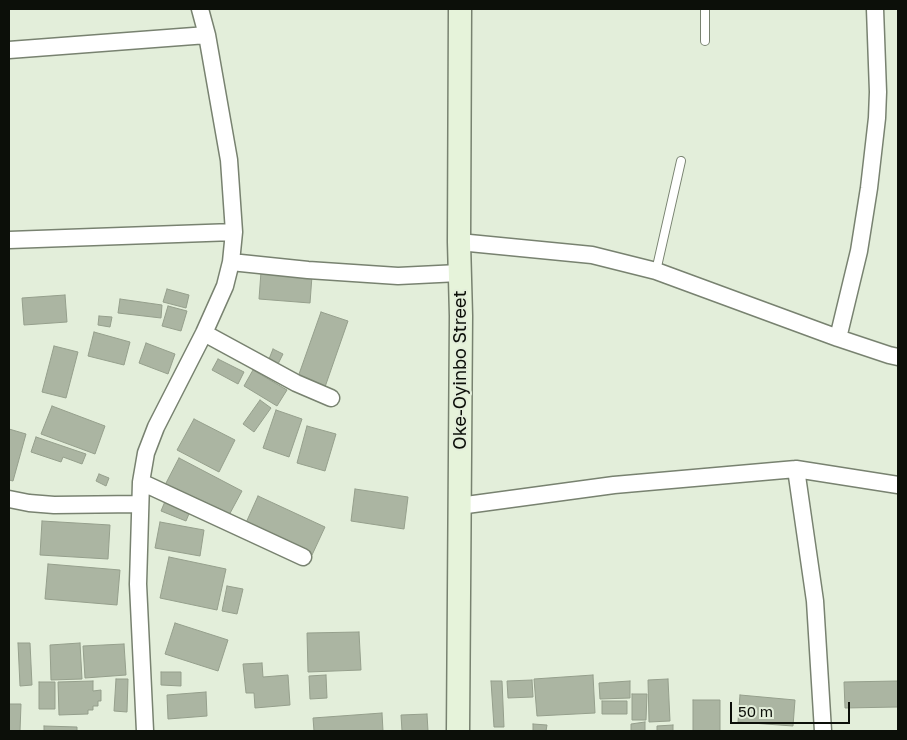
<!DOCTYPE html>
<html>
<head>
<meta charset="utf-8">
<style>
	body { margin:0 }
	#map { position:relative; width:907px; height:740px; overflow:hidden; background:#e3eeda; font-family:"Golos Text",sans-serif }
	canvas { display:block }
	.frame { position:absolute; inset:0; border:10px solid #0c0f09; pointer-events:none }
	.scale { position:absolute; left:730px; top:702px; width:120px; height:22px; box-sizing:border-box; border:2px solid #0c0f09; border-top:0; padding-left:6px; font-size:15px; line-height:18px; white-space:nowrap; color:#0c0f09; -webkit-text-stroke:4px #e3eeda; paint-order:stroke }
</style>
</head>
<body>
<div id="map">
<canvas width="907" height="740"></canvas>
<div class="frame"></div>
<div class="scale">50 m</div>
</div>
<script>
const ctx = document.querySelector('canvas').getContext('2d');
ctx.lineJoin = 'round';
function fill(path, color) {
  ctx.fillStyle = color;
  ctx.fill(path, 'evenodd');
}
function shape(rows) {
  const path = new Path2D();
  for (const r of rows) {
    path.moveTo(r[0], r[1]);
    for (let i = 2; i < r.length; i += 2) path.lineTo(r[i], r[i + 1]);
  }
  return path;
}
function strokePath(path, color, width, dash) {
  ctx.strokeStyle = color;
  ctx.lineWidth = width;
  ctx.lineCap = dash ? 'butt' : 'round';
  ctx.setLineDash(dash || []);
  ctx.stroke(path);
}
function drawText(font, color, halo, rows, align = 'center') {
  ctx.font = font + ' "Golos Text",sans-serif';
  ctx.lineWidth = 4;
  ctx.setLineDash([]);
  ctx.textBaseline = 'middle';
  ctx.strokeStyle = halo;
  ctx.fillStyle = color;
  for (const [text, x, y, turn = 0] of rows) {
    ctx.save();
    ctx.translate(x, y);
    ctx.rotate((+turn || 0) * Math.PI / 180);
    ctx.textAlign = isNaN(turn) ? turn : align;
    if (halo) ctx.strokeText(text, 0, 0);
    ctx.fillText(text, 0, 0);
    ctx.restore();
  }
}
const building = shape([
	[261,272,312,276,310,303,259,299,261,272],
	[167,289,189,295,186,308,163,302,167,289],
	[65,295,67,322,24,325,22,298,65,295],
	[120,299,162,305,161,318,118,313,120,299],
	[168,306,187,311,181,331,162,326,168,306],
	[321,312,348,321,325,387,298,377,321,312],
	[99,316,112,317,110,327,98,325,99,316],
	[94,332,130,342,124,365,88,356,94,332],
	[146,343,175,354,168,374,139,363,146,343],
	[54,346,78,352,66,398,42,392,54,346],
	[273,349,283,354,276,368,267,364,273,349],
	[218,359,244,372,238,384,212,370,218,359],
	[253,370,287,390,277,406,244,386,253,370],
	[260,400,271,408,254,432,243,424,260,400],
	[52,406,105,426,95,454,41,434,52,406],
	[276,410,302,419,289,457,263,448,276,410],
	[194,419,235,440,219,472,177,450,194,419],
	[307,426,336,434,325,471,297,463,307,426],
	[9,429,26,434,13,481,9,480,9,429],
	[36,437,86,454,82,464,63,457,61,462,31,452,36,437],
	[179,458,242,491,228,517,165,485,179,458],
	[99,474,109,478,106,486,96,481,99,474],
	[355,489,408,497,404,529,351,521,355,489],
	[258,496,325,527,312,555,245,525,258,496],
	[166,499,191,509,186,521,161,511,166,499],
	[42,521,110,525,108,559,40,555,42,521],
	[160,522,204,530,200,556,155,548,160,522],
	[169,557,226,569,217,610,160,598,169,557],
	[48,564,120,570,117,605,45,599,48,564],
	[227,586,243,589,237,614,222,611,227,586],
	[175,623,228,640,218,671,165,654,175,623],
	[359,632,361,670,308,672,307,633,359,632],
	[18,643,30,643,32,685,20,686,18,643],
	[80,643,82,679,51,680,50,645,80,643],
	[124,644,126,675,85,678,83,646,124,644],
	[262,663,263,677,288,675,290,705,255,708,254,693,246,693,243,664,262,663],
	[161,672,181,672,181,686,161,685,161,672],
	[326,675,327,698,310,699,309,676,326,675],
	[593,675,595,713,537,716,534,679,593,675],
	[116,679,128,679,127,712,114,711,116,679],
	[668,679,670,721,649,722,648,680,668,679],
	[532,680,533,697,508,698,507,681,532,680],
	[93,681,93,691,101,690,101,701,98,701,98,706,93,706,93,710,88,710,88,714,59,715,58,682,93,681],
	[491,681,502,681,504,727,494,727,491,681],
	[630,681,630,698,600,699,599,683,630,681],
	[898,681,898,707,845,708,844,682,898,681],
	[39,682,55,682,55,709,39,709,39,682],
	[206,692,207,716,168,719,167,695,206,692],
	[632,694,647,694,646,720,632,720,632,694],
	[740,695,795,700,793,726,738,722,740,695],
	[693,700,720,700,720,731,693,731,693,700],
	[602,701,627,701,627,714,602,714,602,701],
	[9,704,21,704,20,731,9,731,9,704],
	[382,713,383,731,314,731,313,718,382,713],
	[427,714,428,731,402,731,401,715,427,714],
	[645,722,645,731,631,731,631,724,645,722],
	[533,724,547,725,546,731,533,731,533,724],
	[673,725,673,731,657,731,657,726,673,725],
	[44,726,77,727,77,731,44,731,44,726]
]);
const lane = shape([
	[705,41,705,9],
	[656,271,681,161]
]);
const street = shape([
	[9,50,207,35],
	[9,240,234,232],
	[459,242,592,255,656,271,838,338,889,355,898,357],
	[231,262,308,270,398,276,459,273],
	[204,333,296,383,331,398],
	[838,338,859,251,869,188,877,118,878,92,875,9],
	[796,469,815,601,823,731],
	[141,482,303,557],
	[9,499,29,503,54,505,139,504],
	[459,506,614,485,796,469,898,485],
	[145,731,138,584,141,482,146,453,156,427,204,333,225,286,231,262,234,232,229,160,207,35,200,9]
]);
const secondary = shape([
	[458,731,461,316,459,242,460,9]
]);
const streetNames = [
	["Oke-Oyinbo Street",460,370,-90]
];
fill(building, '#abb5a2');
strokePath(building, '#959f8c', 1);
strokePath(lane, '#788270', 10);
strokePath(street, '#788270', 19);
strokePath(secondary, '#788270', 25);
strokePath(lane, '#fff', 8);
strokePath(street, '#fff', 16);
strokePath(secondary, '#e6f3da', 22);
drawText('18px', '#0c0f09', '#e3eeda', streetNames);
</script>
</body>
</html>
